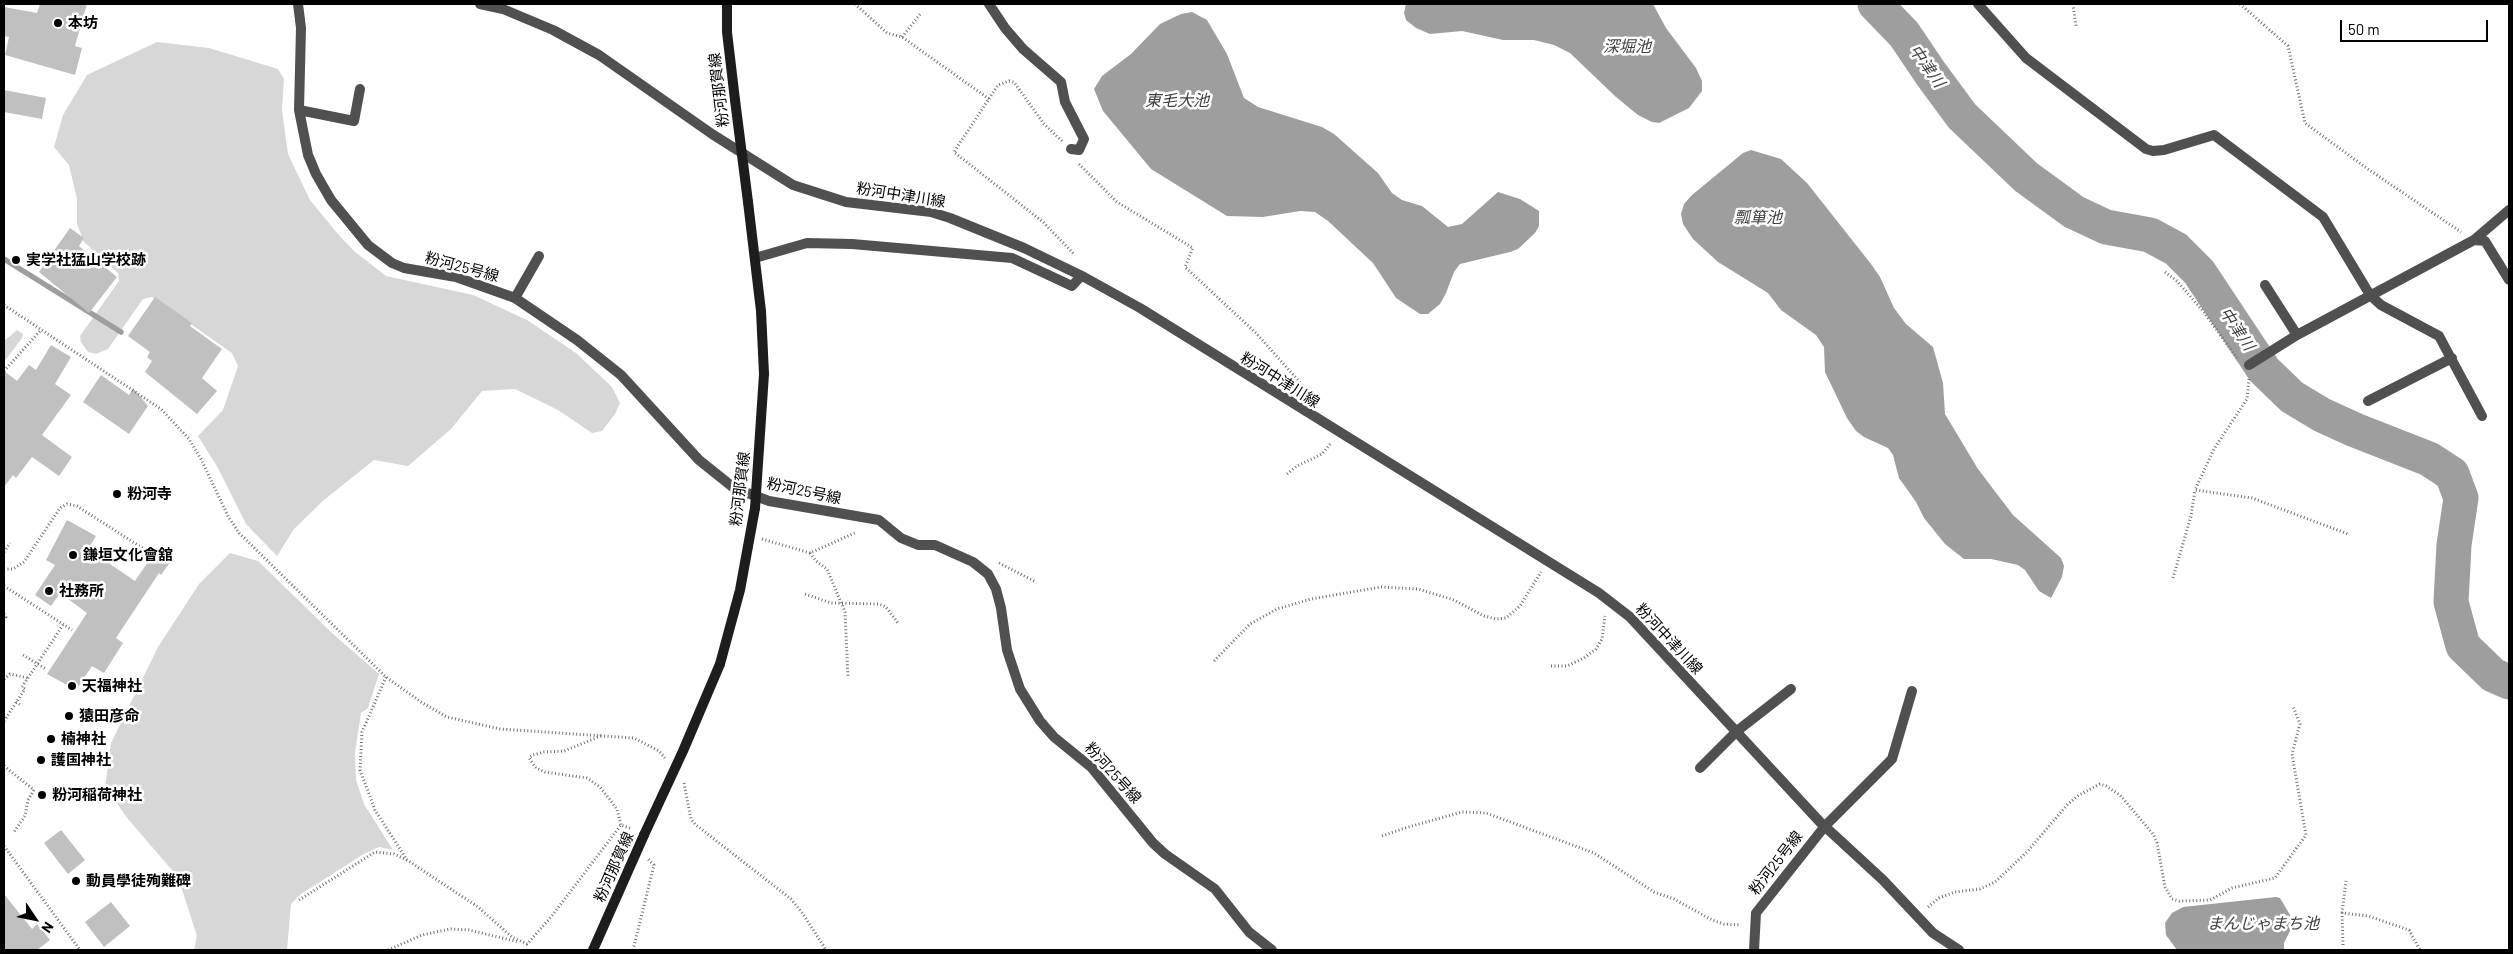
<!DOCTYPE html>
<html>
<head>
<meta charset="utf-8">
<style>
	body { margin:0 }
	#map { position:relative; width:2513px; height:954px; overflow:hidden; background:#fff; font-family:Barlow,sans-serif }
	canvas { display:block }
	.frame { position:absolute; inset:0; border:5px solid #000; pointer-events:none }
	.north { position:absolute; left:10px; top:894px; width:50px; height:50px; -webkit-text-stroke:4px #fff; paint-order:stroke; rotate:124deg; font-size:14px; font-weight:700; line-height:20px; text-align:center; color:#000 }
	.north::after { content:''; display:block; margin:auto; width:18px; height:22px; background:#000; clip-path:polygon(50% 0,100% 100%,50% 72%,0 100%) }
	.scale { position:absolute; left:2340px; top:20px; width:148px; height:22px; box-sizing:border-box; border:2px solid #000; border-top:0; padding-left:6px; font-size:15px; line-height:18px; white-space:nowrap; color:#000; -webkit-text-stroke:4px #fff; paint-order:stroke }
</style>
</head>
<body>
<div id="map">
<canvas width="2513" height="954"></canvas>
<div class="frame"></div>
<div class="north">N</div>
<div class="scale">50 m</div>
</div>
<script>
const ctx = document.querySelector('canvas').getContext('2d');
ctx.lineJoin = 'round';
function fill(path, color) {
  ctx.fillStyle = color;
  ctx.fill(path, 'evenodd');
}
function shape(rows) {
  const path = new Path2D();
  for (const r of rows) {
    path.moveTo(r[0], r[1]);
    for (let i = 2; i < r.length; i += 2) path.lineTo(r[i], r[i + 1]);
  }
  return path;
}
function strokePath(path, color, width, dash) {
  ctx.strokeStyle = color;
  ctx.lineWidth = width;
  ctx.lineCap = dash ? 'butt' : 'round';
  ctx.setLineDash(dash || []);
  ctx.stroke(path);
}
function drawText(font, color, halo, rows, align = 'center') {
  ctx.font = font + ' Barlow,"Noto Sans JP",sans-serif';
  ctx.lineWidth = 5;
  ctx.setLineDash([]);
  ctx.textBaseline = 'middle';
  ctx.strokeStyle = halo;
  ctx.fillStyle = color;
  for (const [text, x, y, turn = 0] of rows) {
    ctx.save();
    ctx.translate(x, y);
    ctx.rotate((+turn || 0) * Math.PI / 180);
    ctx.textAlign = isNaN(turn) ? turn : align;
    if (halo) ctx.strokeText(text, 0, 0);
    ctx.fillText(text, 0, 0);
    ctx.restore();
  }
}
const green = shape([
	[157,42,209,48,278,69,284,79,282,110,288,154,310,200,337,233,354,251,386,276,473,295,527,320,576,353,612,387,620,403,615,414,602,431,592,433,558,410,515,389,482,391,451,429,408,466,374,460,324,500,294,529,277,556,246,524,218,468,198,436,223,410,238,366,232,353,152,297,143,299,108,349,96,354,88,352,81,342,80,336,119,281,118,273,84,242,77,224,77,199,69,165,54,147,63,115,87,75],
	[17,330,23,334,22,338,4,362,4,341],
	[230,553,258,561,332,633,379,674,368,708,361,713,355,753,356,780,364,804,393,850,379,847,362,855,301,894,291,904,287,950,194,950,197,936,178,877,128,819,105,787,111,743,158,647,199,584]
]);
const water = shape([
	[1406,4,1653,4,1666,28,1696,68,1702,81,1702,91,1689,108,1659,123,1652,122,1638,115,1616,97,1570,53,1554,45,1534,40,1503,40,1462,31,1430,34,1416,28,1406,20,1404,13],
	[1192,12,1207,20,1227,54,1244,98,1258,107,1322,127,1334,134,1378,173,1392,193,1402,200,1422,206,1448,227,1462,224,1498,192,1520,199,1539,211,1539,226,1535,233,1518,249,1510,252,1460,264,1454,272,1446,293,1440,304,1428,314,1420,314,1396,298,1373,263,1328,221,1315,212,1300,211,1263,217,1227,216,1151,169,1103,111,1094,89,1102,76,1131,54,1160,24,1181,14],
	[1751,150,1781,159,1807,183,1871,264,1880,277,1894,308,1906,324,1933,347,1943,383,1945,414,1978,469,2013,515,2061,558,2064,566,2062,577,2051,598,2039,591,2025,570,2018,565,1991,559,1964,559,1945,544,1924,518,1916,502,1899,478,1893,455,1888,448,1864,437,1856,431,1847,418,1825,372,1824,347,1816,335,1781,310,1768,293,1718,262,1693,239,1683,224,1681,214,1684,204,1692,195,1743,153],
	[2276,897,2280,898,2290,915,2291,929,2284,943,2284,950,2177,950,2166,935,2165,923,2172,913,2183,907]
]);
const stream = shape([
	[4,259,121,332]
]);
const river = shape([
	[1875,4,1904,34,1931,74,1962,116,2026,177,2074,212,2106,227,2150,235,2176,249,2199,272,2264,370,2292,397,2322,415,2355,430,2429,459,2452,474,2461,498,2454,545,2451,602,2463,646,2493,675,2509,682]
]);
const building = shape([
	[40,4,87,4,75,46,82,48,75,75,5,55,9,37,4,36,4,7,37,13],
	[4,90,46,98,42,119,4,112],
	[70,228,84,238,79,246,117,277,89,313,39,272],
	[155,297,192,323,190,326,222,349,202,378,217,391,197,414,145,372,152,361,147,357,150,352,128,336],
	[51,345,71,357,55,384,71,395,42,435,72,457,59,476,32,457,16,478,13,475,4,487,4,371,17,381,29,365,36,370],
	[101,375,129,395,133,388,148,406,129,434,83,402],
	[67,520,96,536,88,550,111,563,110,564,135,581,159,546,174,557,161,575,159,573,116,638,123,643,104,673,92,666,76,690,47,674,87,613,60,593,51,606,35,595,55,565,46,560],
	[61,830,85,860,68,874,44,843],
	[4,894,32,929,37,924,50,940,37,950,4,950],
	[111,902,130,926,104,947,85,922]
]);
const path = shape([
	[855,4,887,33,902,37,989,99],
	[2073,4,2076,26],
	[2240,4,2288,46,2305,123,2365,167,2461,232],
	[902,37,921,13],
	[1062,141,1044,124,1014,82,1009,81,998,85,954,152,1043,222,1075,255],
	[1079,164,1117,202,1193,248,1185,267,1256,333,1313,397],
	[2165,272,2177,281,2203,311,2237,358],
	[4,305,161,409,189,439,201,459,228,516,239,533,386,677,421,702,447,717,500,729,634,738,659,751,665,758],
	[4,371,40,331],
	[2249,379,2247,399,2214,449,2195,490,2252,498,2348,534],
	[1287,474,1297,466,1322,454,1331,443],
	[762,539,810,553,857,532],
	[4,552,10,543],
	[810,553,816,561,827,569,845,612,848,677],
	[999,563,1036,582],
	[4,569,13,569,24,562,60,508,67,504,77,506,150,553],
	[2173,578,2191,516,2195,490],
	[4,586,72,630],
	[805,594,831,603,879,604,886,607,898,623],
	[4,614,6,617,4,620],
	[23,655,46,669],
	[1214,661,1250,624,1277,609,1311,599,1381,587,1418,589,1454,600,1484,616,1496,619,1506,618,1520,606,1541,572],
	[1551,666,1567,666,1584,658,1596,649,1602,639,1605,616],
	[386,677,362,732,360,770,375,810,407,860,478,907,512,937,527,944,551,917,621,825,632,829],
	[4,679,10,674,28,678],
	[16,702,22,706],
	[4,721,25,689,22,687,63,625],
	[601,736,564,751,544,752,533,755,529,758,536,768,545,772,587,778,600,787,617,809,621,825],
	[4,766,34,790,28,800,25,816,14,832],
	[684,783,691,819,696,825,791,899,803,914,826,950],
	[1382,836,1405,828,1462,812,1486,813,1594,853,1654,892,1674,899,1712,920,1724,924,1741,925],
	[4,846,80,950],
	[299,900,375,852,394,854,407,860],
	[1928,907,1939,898,1955,892,1980,889,1995,882,2027,852,2067,805,2079,795,2100,784,2106,786,2120,795,2153,834,2157,843,2165,887,2172,899,2179,901,2210,900,2232,888,2275,878,2306,835,2292,754,2300,724,2293,706],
	[2342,913,2346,881],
	[2343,945,2342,913,2368,916,2409,930,2420,950],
	[388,950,422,935,450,929,469,930,519,942],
	[633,950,654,865,648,859]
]);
const street = shape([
	[298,4,301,28,299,110,308,155,316,174,331,200,368,245,392,263,404,268,456,277,515,298,577,340,621,375,699,460,734,488,769,501,879,520,901,538,918,545,935,545,973,562,988,574,996,589,1001,608,1007,650,1020,689,1040,721,1054,737,1092,768,1153,843,1165,854,1215,889,1249,932,1272,950],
	[480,4,503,9,553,30,599,55,712,134,793,185,846,202,931,212,950,218,1024,248,1084,277,1140,308,1599,593,1630,617,1820,822,1883,880,1933,933,1959,950],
	[989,4,1005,28,1023,49,1061,82,1065,102,1084,139,1079,150,1071,149],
	[1978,4,2026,58,2146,149,2153,151,2164,150,2214,135,2323,217,2370,295,2381,305,2439,336,2482,416],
	[299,110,354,121,360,89],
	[2474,240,2485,241,2509,280],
	[755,258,807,243,852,244,1012,258,1072,286,1081,276],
	[2265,285,2297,335],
	[515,298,539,256],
	[2249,365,2297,335,2474,240,2509,210],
	[2368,401,2452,358],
	[1700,768,1737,731,1791,689],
	[1754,950,1756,913,1825,826,1892,759,1912,691]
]);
const secondary = shape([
	[727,4,727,32,735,100],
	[748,202,761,311,764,374],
	[720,664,740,590,755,508],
	[593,950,644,835]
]);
const secondaryBridge = shape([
	[735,100,748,202],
	[755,508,764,374],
	[644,835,683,751,720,664]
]);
const markers = [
	[58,23,5,"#000"],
	[16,260,5,"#000"],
	[117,494,5,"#000"],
	[73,555,5,"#000"],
	[49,591,5,"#000"],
	[72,686,5,"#000"],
	[69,716,5,"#000"],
	[51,739,5,"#000"],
	[41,760,5,"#000"],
	[42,795,5,"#000"],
	[76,881,5,"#000"]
];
const poiNames = [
	["本坊",68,23],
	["実学社猛山学校跡",26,260],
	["粉河寺",127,494],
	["鎌垣文化會舘",83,555],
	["社務所",59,591],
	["天福神社",82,686],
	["猿田彦命",79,716],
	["楠神社",61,739],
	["護国神社",51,760],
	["粉河稲荷神社",52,795],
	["動員學徒殉難碑",86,881]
];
const streetNames = [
	["粉河那賀線",719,90,-97],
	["粉河中津川線",901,195,9],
	["粉河25号線",462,267,15],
	["粉河中津川線",1280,380,32],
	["粉河那賀線",740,489,-83],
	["粉河25号線",804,491,12],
	["粉河中津川線",1669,639,47],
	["粉河25号線",1113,773,48],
	["粉河25号線",1776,863,-52],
	["粉河那賀線",614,867,-66]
];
const waterNames = [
	["深堀池",1627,47],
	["中津川",1927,66,55],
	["東毛大池",1177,101],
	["瓢箪池",1758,218],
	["中津川",2237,329,56],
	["まんじゃまち池",2263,924]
];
fill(green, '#d7d7d7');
fill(water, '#9e9e9e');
strokePath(stream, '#9e9e9e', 5.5);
strokePath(river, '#9e9e9e', 35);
fill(building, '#c0c0c0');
strokePath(path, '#727272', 3, [1, 2.5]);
strokePath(street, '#505050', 10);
strokePath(secondary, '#1d1d1d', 10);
strokePath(secondaryBridge, '#1d1d1d', 10);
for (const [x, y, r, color] of markers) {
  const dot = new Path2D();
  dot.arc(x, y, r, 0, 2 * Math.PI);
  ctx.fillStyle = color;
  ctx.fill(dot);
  strokePath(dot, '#fff', 2);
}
drawText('bold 15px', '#000', '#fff', poiNames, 'left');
drawText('15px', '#000', '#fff', streetNames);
drawText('italic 16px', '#3f3f3f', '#fff', waterNames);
</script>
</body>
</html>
